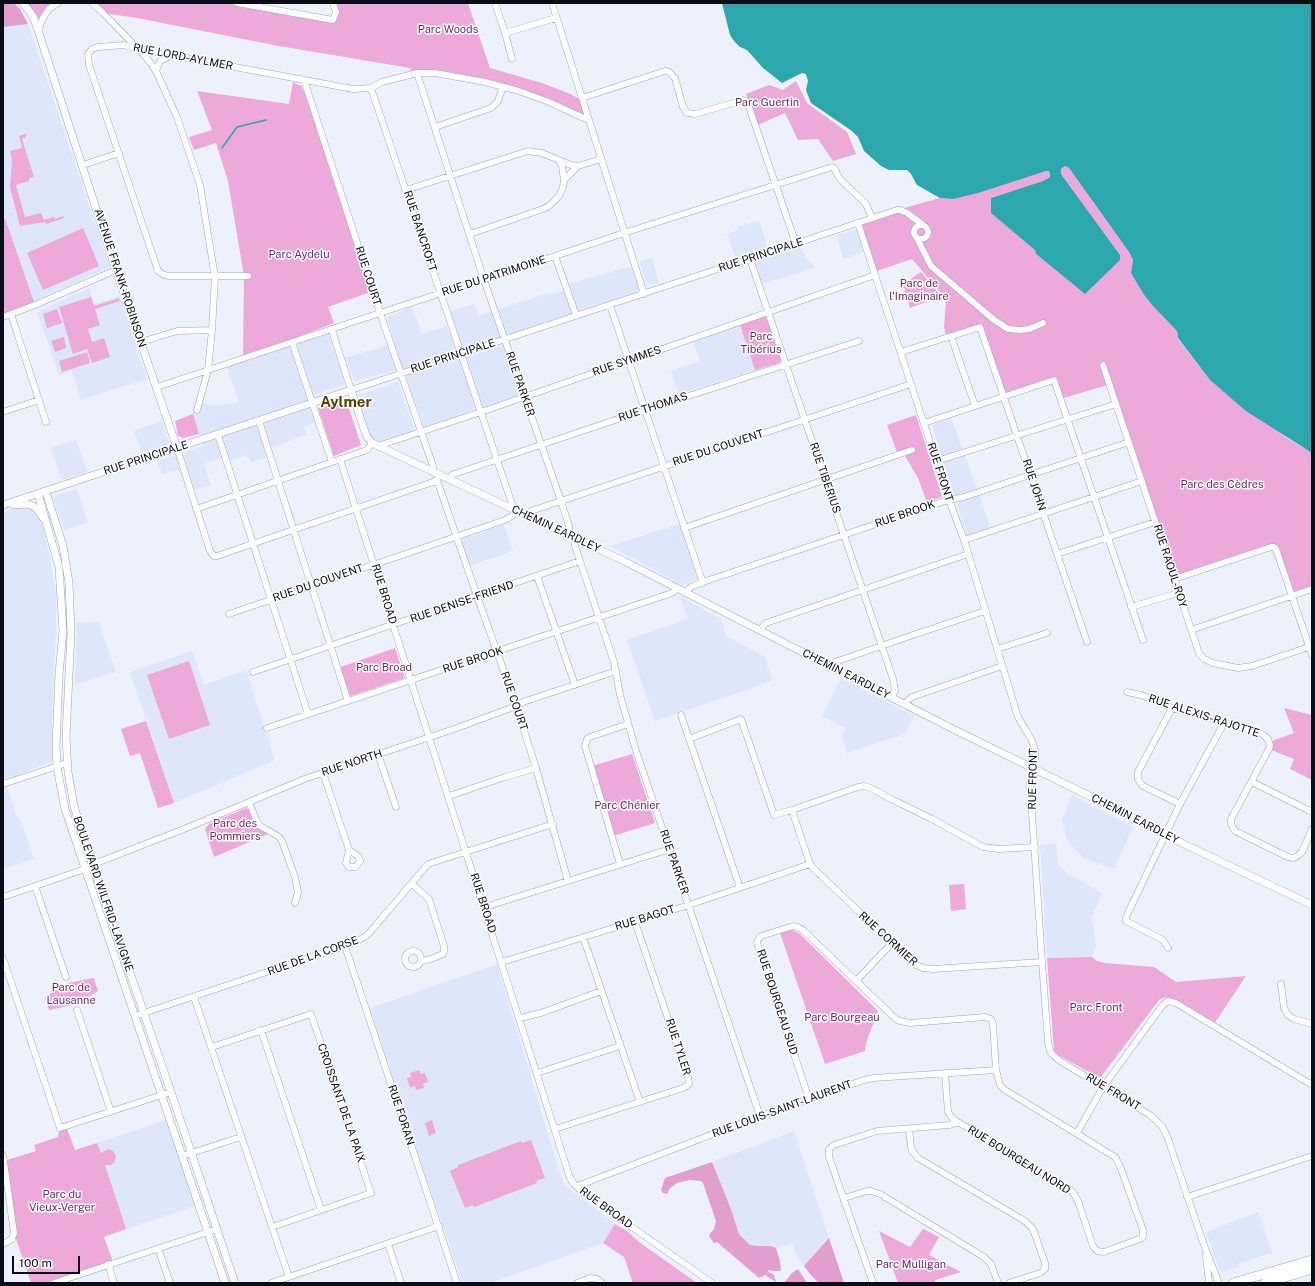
<!DOCTYPE html>
<html>
<head>
<meta charset="utf-8">
<style>
	body { margin:0 }
	#map { position:relative; width:1315px; height:1286px; overflow:hidden; background:#edf1fc; font-family:"Public Sans",sans-serif }
	canvas { display:block }
	.frame { position:absolute; inset:0; border:4px solid #0a0d16; pointer-events:none }
	.scale { position:absolute; left:12px; top:1256px; width:68px; height:18px; box-sizing:border-box; border:2px solid #0a0d16; border-top:0; padding-left:5px; font-size:12px; line-height:14px; white-space:nowrap; color:#0a0d16; -webkit-text-stroke:3px #fefefe; paint-order:stroke }
</style>
</head>
<body>
<div id="map">
<canvas width="1315" height="1286"></canvas>
<div class="frame"></div>
<div class="scale">100 m</div>
</div>
<script>
const ctx = document.querySelector('canvas').getContext('2d');
ctx.lineJoin = 'round';
function fill(path, color) {
  ctx.fillStyle = color;
  ctx.fill(path, 'evenodd');
}
function shape(rows) {
  const path = new Path2D();
  for (const r of rows) {
    if (r.length === 3) {
      path.moveTo(r[0] + r[2], r[1]);
      path.arc(r[0], r[1], r[2], 0, 2 * Math.PI);
      continue;
    }
    path.moveTo(r[0], r[1]);
    for (let i = 2; i < r.length; i += 2) path.lineTo(r[i], r[i + 1]);
  }
  return path;
}
function strokePath(path, color, width, dash) {
  ctx.strokeStyle = color;
  ctx.lineWidth = width;
  ctx.lineCap = dash ? 'butt' : 'round';
  ctx.setLineDash(dash || []);
  ctx.stroke(path);
}
function drawText(font, color, halo, rows, align = 'center') {
  ctx.font = font + ' "Public Sans",sans-serif';
  ctx.lineWidth = 3;
  ctx.setLineDash([]);
  ctx.textBaseline = 'middle';
  ctx.strokeStyle = halo;
  ctx.fillStyle = color;
  for (const [text, x, y, turn = 0] of rows) {
    ctx.save();
    ctx.translate(x, y);
    ctx.rotate((+turn || 0) * Math.PI / 180);
    ctx.textAlign = isNaN(turn) ? turn : align;
    if (halo) ctx.strokeText(text, 0, 0);
    ctx.fillText(text, 0, 0);
    ctx.restore();
  }
}
const built = shape([
	[28,24,110,267,33,301,3,211,3,27],
	[759,221,768,249,736,259,727,234,738,230,738,227],
	[857,229,864,252,844,259,836,235],
	[799,247,814,268,761,284,754,261],
	[652,258,659,283,651,285,646,282,640,262],
	[632,266,639,291,463,349,448,312,474,304,479,316,549,293,550,295,570,289,569,284],
	[89,288,95,304,120,296,147,379,81,400,72,371,59,375,37,312],
	[412,307,422,334,447,326,460,359,504,345,520,395,424,427,403,368,355,381,345,358,395,343,387,317],
	[740,325,755,370,679,394,671,371,700,361,693,342],
	[329,333,345,384,313,395,322,420,304,426,306,435,272,447,274,454,251,462,248,455,230,460,220,459,204,463,211,486,187,492,179,470,162,475,157,461,203,446,193,417,193,408,197,401,214,406,239,402,226,365],
	[398,382,415,431,378,443,373,440,366,434,359,395],
	[951,418,977,488,991,530,967,537,932,425],
	[162,421,170,445,142,453,134,431],
	[76,440,87,472,62,480,51,448],
	[77,489,88,522,65,530,62,524,53,497],
	[22,505,35,510,43,526,50,558,56,594,56,634,52,712,52,762,3,780,3,512],
	[680,524,699,579,682,585,610,546],
	[504,525,513,551,468,566,460,540],
	[679,596,721,619,726,636,765,657,772,680,758,686,655,721,627,640,688,619],
	[98,621,116,672,75,684,77,623],
	[192,651,204,685,246,670,275,760,174,803,130,672],
	[841,678,914,716,905,734,847,753,842,735,846,728,822,716],
	[6,783,16,815,22,823,34,859,3,869,3,784],
	[1072,795,1133,827,1114,869,1083,858,1067,840,1062,821],
	[1056,844,1058,864,1068,874,1102,893,1092,917,1096,946,1092,957,1047,958,1040,845],
	[497,964,556,1161,564,1185,615,1224,603,1243,490,1283,462,1283,447,1237,417,1154,368,1009],
	[169,1119,198,1205,126,1229,97,1143],
	[794,1131,829,1238,804,1266,795,1253,792,1243,776,1248,770,1246,758,1246,750,1245,739,1234,731,1209,712,1162],
	[1258,1212,1272,1253,1239,1263,1239,1267,1220,1272,1206,1232]
]);
const green = shape([
	[27,3,56,3,47,9,39,19],
	[92,3,237,3,333,20,333,3,468,3,490,68,542,83,568,93,583,101,588,120,536,97,435,73,412,74,410,68,279,46,137,18,103,13],
	[796,81,807,103,847,132,856,154,833,161,818,139,798,140,785,113,758,125,746,94,769,85,783,90],
	[293,82,301,86,306,96,320,135,371,292,328,307,334,323,295,338,243,355,244,276,228,181,216,143,194,150,189,137,212,130,197,91,289,104],
	[26,134,26,137,22,139,34,177,29,178,29,181,16,185,25,217,41,213,44,220,54,217,55,219,63,216,64,218,46,224,45,222,20,226,10,187,12,161,10,151,22,148,19,136],
	[1065,166,1069,168,1129,252,1133,260,1131,273,1152,305,1176,330,1178,334,1178,339,1210,380,1287,438,1312,453,1312,589,1292,596,1274,547,1174,579,1111,384,1060,399,1054,380,1003,397,980,327,947,338,944,328,946,299,912,259,874,272,858,223,897,210,940,198,953,199,1046,171,1049,171,1050,174,1050,177,1043,181,991,198,1035,250,1036,254,1085,294,1120,255,1061,174,1061,169],
	[5,218,35,305,3,317,3,221],
	[83,228,99,266,43,290,27,253],
	[921,272,942,296,910,308,903,284],
	[91,297,94,306,119,298,120,301,95,309,100,325,88,329,92,342,104,338,110,357,92,363,87,349,73,354,59,307],
	[57,309,62,323,47,328,43,314],
	[766,316,781,360,779,363,755,370,740,325],
	[64,337,66,348,55,352,51,341],
	[87,352,90,363,62,372,59,361],
	[346,399,361,445,334,456,318,408],
	[193,414,199,434,183,438,178,436,175,421],
	[916,415,942,497,927,502,918,478,905,456,897,452,887,425],
	[395,648,405,678,347,697,338,668],
	[189,661,210,725,169,739,147,675],
	[1284,708,1312,715,1312,780,1290,769,1294,759,1269,749,1269,742,1294,733],
	[146,721,174,803,158,808,140,753,130,756,121,729],
	[632,754,655,823,613,836,592,766],
	[246,808,249,810,258,828,268,834,214,857,205,829,209,824],
	[964,884,966,909,951,911,949,885],
	[792,930,800,934,878,1011,866,1043,865,1051,825,1064,780,933],
	[1092,957,1097,961,1105,963,1154,967,1176,982,1246,976,1214,1024,1174,999,1166,997,1159,1000,1100,1078,1056,1054,1054,1050,1047,958],
	[94,978,98,991,74,1005,49,1010,45,997,68,983],
	[419,1070,421,1074,425,1073,428,1082,423,1084,424,1088,416,1090,415,1086,410,1088,407,1078,411,1077,410,1073],
	[432,1120,436,1133,429,1136,425,1123],
	[66,1126,75,1150,97,1143,101,1153,108,1149,112,1150,115,1154,116,1158,114,1163,110,1165,105,1165,126,1229,104,1237,113,1262,54,1283,31,1283,14,1233,4,1161,36,1151,34,1145,58,1137,60,1128],
	[531,1140,545,1178,536,1181,537,1183,474,1207,473,1205,465,1208,450,1171,458,1167,458,1165,521,1141,522,1143],
	[615,1224,627,1231,639,1242,697,1283,633,1283,624,1257,603,1243],
	[923,1229,939,1237,929,1255,961,1272,935,1280,936,1283,898,1283,879,1231,910,1247]
]);
const forest = shape([
	[3,3,14,3,20,9,28,24,3,27],
	[712,1162,731,1209,739,1234,750,1245,758,1246,770,1246,776,1248,780,1261,781,1270,779,1271,775,1271,767,1270,770,1273,774,1275,776,1282,765,1275,759,1278,717,1242,714,1243,711,1239,709,1235,714,1229,716,1221,703,1183,701,1181,689,1180,677,1183,670,1188,667,1194,663,1193,661,1190,665,1178],
	[829,1238,844,1283,819,1283,810,1274,804,1266],
	[798,1269,807,1283,784,1283,792,1273]
]);
const water = shape([
	[722,3,1312,3,1312,453,1246,411,1210,380,1178,338,1178,334,1176,330,1152,305,1143,293,1131,273,1133,260,1129,252,1069,168,1065,166,1061,169,1061,174,1120,255,1120,260,1085,294,1036,254,1035,250,991,213,991,198,1043,181,1050,177,1050,174,1049,171,1046,171,978,193,953,199,940,198,917,185,911,174,907,170,889,170,881,166,864,151,858,137,852,131,811,103,806,90,808,81,806,74,802,73,782,83,763,68,747,50,740,47,734,41,730,35]
]);
const stream = shape([
	[222,148,237,127,266,120]
]);
const minor = shape([
	[92,3,103,13,146,57,156,71,177,117,200,185,215,277,212,330,208,370,197,410],
	[237,3,333,20,336,12,333,3],
	[495,3,505,33,512,59],
	[552,3,644,294],
	[38,30,43,18,49,9,58,3],
	[505,33,556,18],
	[156,71,160,61,170,56],
	[417,73,484,280,561,501,569,526,570,536],
	[304,80,380,313,433,466,433,471],
	[371,88,514,510],
	[582,98,665,71,669,72,675,78,683,107,687,113,695,114,740,101,743,100,746,101,748,104,796,244],
	[435,127,491,108,498,101,503,87],
	[83,165,119,153],
	[564,180,578,166],
	[406,190,528,151,542,153,571,165,578,166,601,159],
	[858,223,949,500,964,540,1018,717,1031,739,1035,749,1035,758,1030,783,1042,962,1048,1042,1050,1051,1052,1054,1060,1061,1150,1115,1162,1126,1167,1136,1205,1248,1219,1283],
	[921,232,7],
	[470,234,543,209,549,206,559,196,563,187,564,180,562,166,559,161],
	[917,238,931,266,993,319,1008,329,1021,330,1029,329,1043,323],
	[555,256,576,315],
	[750,259,893,679,895,690,892,698],
	[248,276,169,276,164,275,158,271,89,65,88,54,92,49,98,47,124,45,138,49,353,89,371,88,382,82,417,73,435,73,485,82,519,91,549,102,588,120],
	[610,305,703,583],
	[11,314,46,422],
	[3,317,35,305,116,270],
	[332,330,351,390,897,210,900,210,907,213,922,224],
	[951,336,975,406],
	[141,342,177,331,212,330],
	[292,342,332,462],
	[901,352,980,327,1087,642],
	[1103,365,1199,653,1204,659,1213,663,1238,668,1252,666,1312,646],
	[157,387,380,313,555,256,630,231,832,167,834,168,840,179,866,204,872,218],
	[3,412,39,400],
	[259,421,348,701],
	[924,423,1054,380,1143,640],
	[218,435,308,714],
	[378,446,484,411,875,275],
	[177,448,210,551,214,556,217,556,433,482,437,480,439,476],
	[340,459,570,1178,574,1184,583,1193,712,1283],
	[937,461,1116,404],
	[449,479,452,475,454,474,642,411,859,341],
	[437,480,477,596,516,705,536,768,568,881],
	[196,509,367,450,372,443],
	[528,516,531,511,911,384],
	[684,528,912,450],
	[575,538,575,546,580,561,614,662,620,695,637,754,760,1116],
	[964,540,1142,481],
	[1057,554,1155,522],
	[537,576,575,685],
	[1174,579,1271,547,1274,547,1276,549,1312,655],
	[685,593,691,587,706,581,945,501,964,497,1129,442],
	[1131,607,1178,593],
	[229,614,505,520,519,512],
	[760,630,766,623,968,554],
	[1191,630,1312,589],
	[997,649,1047,633],
	[832,666,835,662,913,635,985,611],
	[253,672,580,561],
	[1127,692,1141,695,1172,708,1261,733,1268,739,1270,745,1269,749,1231,819,1231,824,1235,831,1288,857,1294,858,1299,855,1302,852,1312,829],
	[904,704,912,697,1002,666],
	[1172,708,1138,772,1138,779,1141,784,1143,786,1180,804],
	[681,715,740,888],
	[267,728,672,593,677,589],
	[689,739,741,719,774,815,792,810,858,787,864,786,871,788,891,799,932,819,983,847,999,849,1035,847],
	[378,754,396,807],
	[323,773,349,850,346,863,349,867,356,867,360,861,359,858,358,856,349,850],
	[1252,782,1312,812],
	[3,784,67,763],
	[449,796,505,777,536,768],
	[249,802,257,822,260,826,278,836,282,841,295,877,298,892,295,903],
	[792,810,810,864,812,867,914,964,923,968,933,969,1042,962],
	[620,864,585,746,587,739,590,737,628,724],
	[412,884,429,899,444,946,444,951,443,954,431,959,421,961],
	[35,886,66,977],
	[3,897,85,869,99,862,184,829,307,778,457,728,511,708,523,702,616,671],
	[485,907,670,849],
	[583,937,640,1102],
	[345,946,457,1283],
	[1168,948,1163,940,1126,921,1126,917,1180,804,1224,723],
	[413,959,8],
	[3,958,60,1128,171,1092],
	[502,962,689,905,810,864],
	[856,981,891,944],
	[1281,984,1284,1008,1288,1015,1294,1019,1312,1024],
	[194,997,289,1277],
	[77,1010,111,1112],
	[135,1016,345,946,357,941,366,936,371,931,428,864,553,824],
	[520,1018,541,1013,601,991],
	[261,1030,321,1210],
	[212,1047,311,1014,371,1193,272,1227],
	[537,1073,620,1046],
	[809,1099,757,943,758,940,761,936,793,926,798,927,804,931,856,981,896,1019,900,1021,910,1023,985,1017,991,1019,993,1024,996,1070,1000,1085,1005,1090,1115,1157,1120,1166,1143,1230,1143,1236,1142,1238,1104,1252,1097,1251,1093,1246,1078,1201,1072,1191,953,1119,948,1112,945,1073],
	[555,1129,683,1088,689,1084,688,1077,635,922],
	[909,1129,911,1147,912,1151,918,1158,1025,1221,1033,1229,1045,1263,1045,1269,1040,1273,1009,1283],
	[1077,1133,1103,1087,1162,1006,1168,1001,1176,1003,1312,1085],
	[3,1155,14,1233,12,1239,7,1242,3,1244],
	[182,1156,241,1137],
	[578,1188,580,1185,760,1116,864,1080,874,1078,996,1070],
	[1187,1197,1312,1156],
	[844,1198,867,1191,871,1191,880,1194,984,1257,991,1264,998,1283],
	[388,1244,401,1283],
	[158,1248,170,1283],
	[1206,1256,1209,1283],
	[108,1264,114,1283],
	[54,1283,217,1229],
	[271,1283,439,1226],
	[577,1283,590,1278,597,1279,602,1283],
	[873,1283,829,1157,829,1149,834,1145,877,1131,949,1125,957,1123]
]);
const major = shape([
	[23,3,33,16,38,30,116,270,177,448],
	[46,492,63,546,69,583,71,632,66,737,68,772,74,806,83,836,171,1092,235,1283],
	[38,494,59,567,63,631,59,674,56,746,57,767,65,809,225,1283],
	[3,505,351,390,366,435,372,443,624,561,953,729,1110,806,1165,835,1312,905],
	[14,505,27,504,33,506,37,509,42,517]
]);
const highway = shape([
	[1233,1283,1312,1260],
	[1265,1283,1312,1269]
]);
const parkNames = [
	["Parc Woods",448,30],
	["Parc Guertin",767,103],
	["Parc Aydelu",299,255],
	["Parc de",919,284],
	["l'Imaginaire",919,297],
	["Parc",761,337],
	["Tibérius",761,350],
	["Parc des Cèdres",1222,485],
	["Parc Broad",384,668],
	["Parc Chénier",627,806],
	["Parc des",235,824],
	["Pommiers",235,837],
	["Parc de",71,988],
	["Lausanne",71,1001],
	["Parc Front",1096,1008],
	["Parc Bourgeau",842,1018],
	["Parc du",62,1195],
	["Vieux-Verger",62,1208],
	["Parc Mulligan",911,1265]
];
const streetNames = [
	["RUE LORD-AYLMER",183,57,11],
	["RUE BANCROFT",420,231,72],
	["RUE PRINCIPALE",761,255,-18],
	["RUE COURT",368,276,72],
	["RUE DU PATRIMOINE",494,276,-18],
	["AVENUE FRANK-ROBINSON",120,278,72],
	["RUE PRINCIPALE",453,356,-18],
	["RUE SYMMES",627,361,-19],
	["RUE PARKER",520,384,71],
	["RUE THOMAS",653,407,-18],
	["RUE DU COUVENT",718,448,-18],
	["RUE PRINCIPALE",146,458,-18],
	["RUE FRONT",940,472,72],
	["RUE TIBERIUS",825,478,71],
	["RUE JOHN",1034,485,72],
	["RUE BROOK",905,514,-19],
	["CHEMIN EARDLEY",556,529,25],
	["RUE RAOUL-ROY",1170,566,72],
	["RUE DU COUVENT",318,583,-19],
	["RUE BROAD",384,594,73],
	["RUE DENISE-FRIEND",462,602,-19],
	["RUE BROOK",473,660,-18],
	["CHEMIN EARDLEY",846,674,27],
	["RUE COURT",514,701,71],
	["RUE ALEXIS-RAJOTTE",1204,716,18],
	["RUE NORTH",352,763,-18],
	["RUE FRONT",1033,779,-89],
	["CHEMIN EARDLEY",1135,819,27],
	["RUE PARKER",674,862,71],
	["BOULEVARD WILFRID-LAVIGNE",103,894,71],
	["RUE BROAD",483,903,72],
	["RUE BAGOT",645,918,-17],
	["RUE CORMIER",888,939,42],
	["RUE DE LA CORSE",313,956,-20],
	["RUE BOURGEAU SUD",777,1002,72],
	["RUE TYLER",678,1047,72],
	["RUE FRONT",1113,1092,31],
	["CROISSANT DE LA PAIX",341,1103,71],
	["RUE LOUIS-SAINT-LAURENT",782,1109,-20],
	["RUE FORAN",401,1115,72],
	["RUE BOURGEAU NORD",1019,1160,32],
	["RUE BROAD",606,1208,36]
];
const districtNames = [
	["Aylmer",346,402]
];
fill(built, '#dee6fb');
fill(green, '#eda9da');
fill(forest, '#e29ecf');
fill(water, '#2ca7ad');
strokePath(stream, '#2ca7ad', 1.5);
strokePath(minor, '#9aa5bf', 7);
strokePath(major, '#9aa5bf', 8);
strokePath(highway, '#9aa5bf', 10);
strokePath(minor, '#fff', 6);
strokePath(major, '#fff', 7);
strokePath(highway, '#fff', 9);
drawText('11px', '#742664', '#fefefe', parkNames);
drawText('11px', '#0a0d16', '#fefefe', streetNames);
drawText('bold 15px', '#5a3e00', '#fefefe', districtNames);
</script>
</body>
</html>
